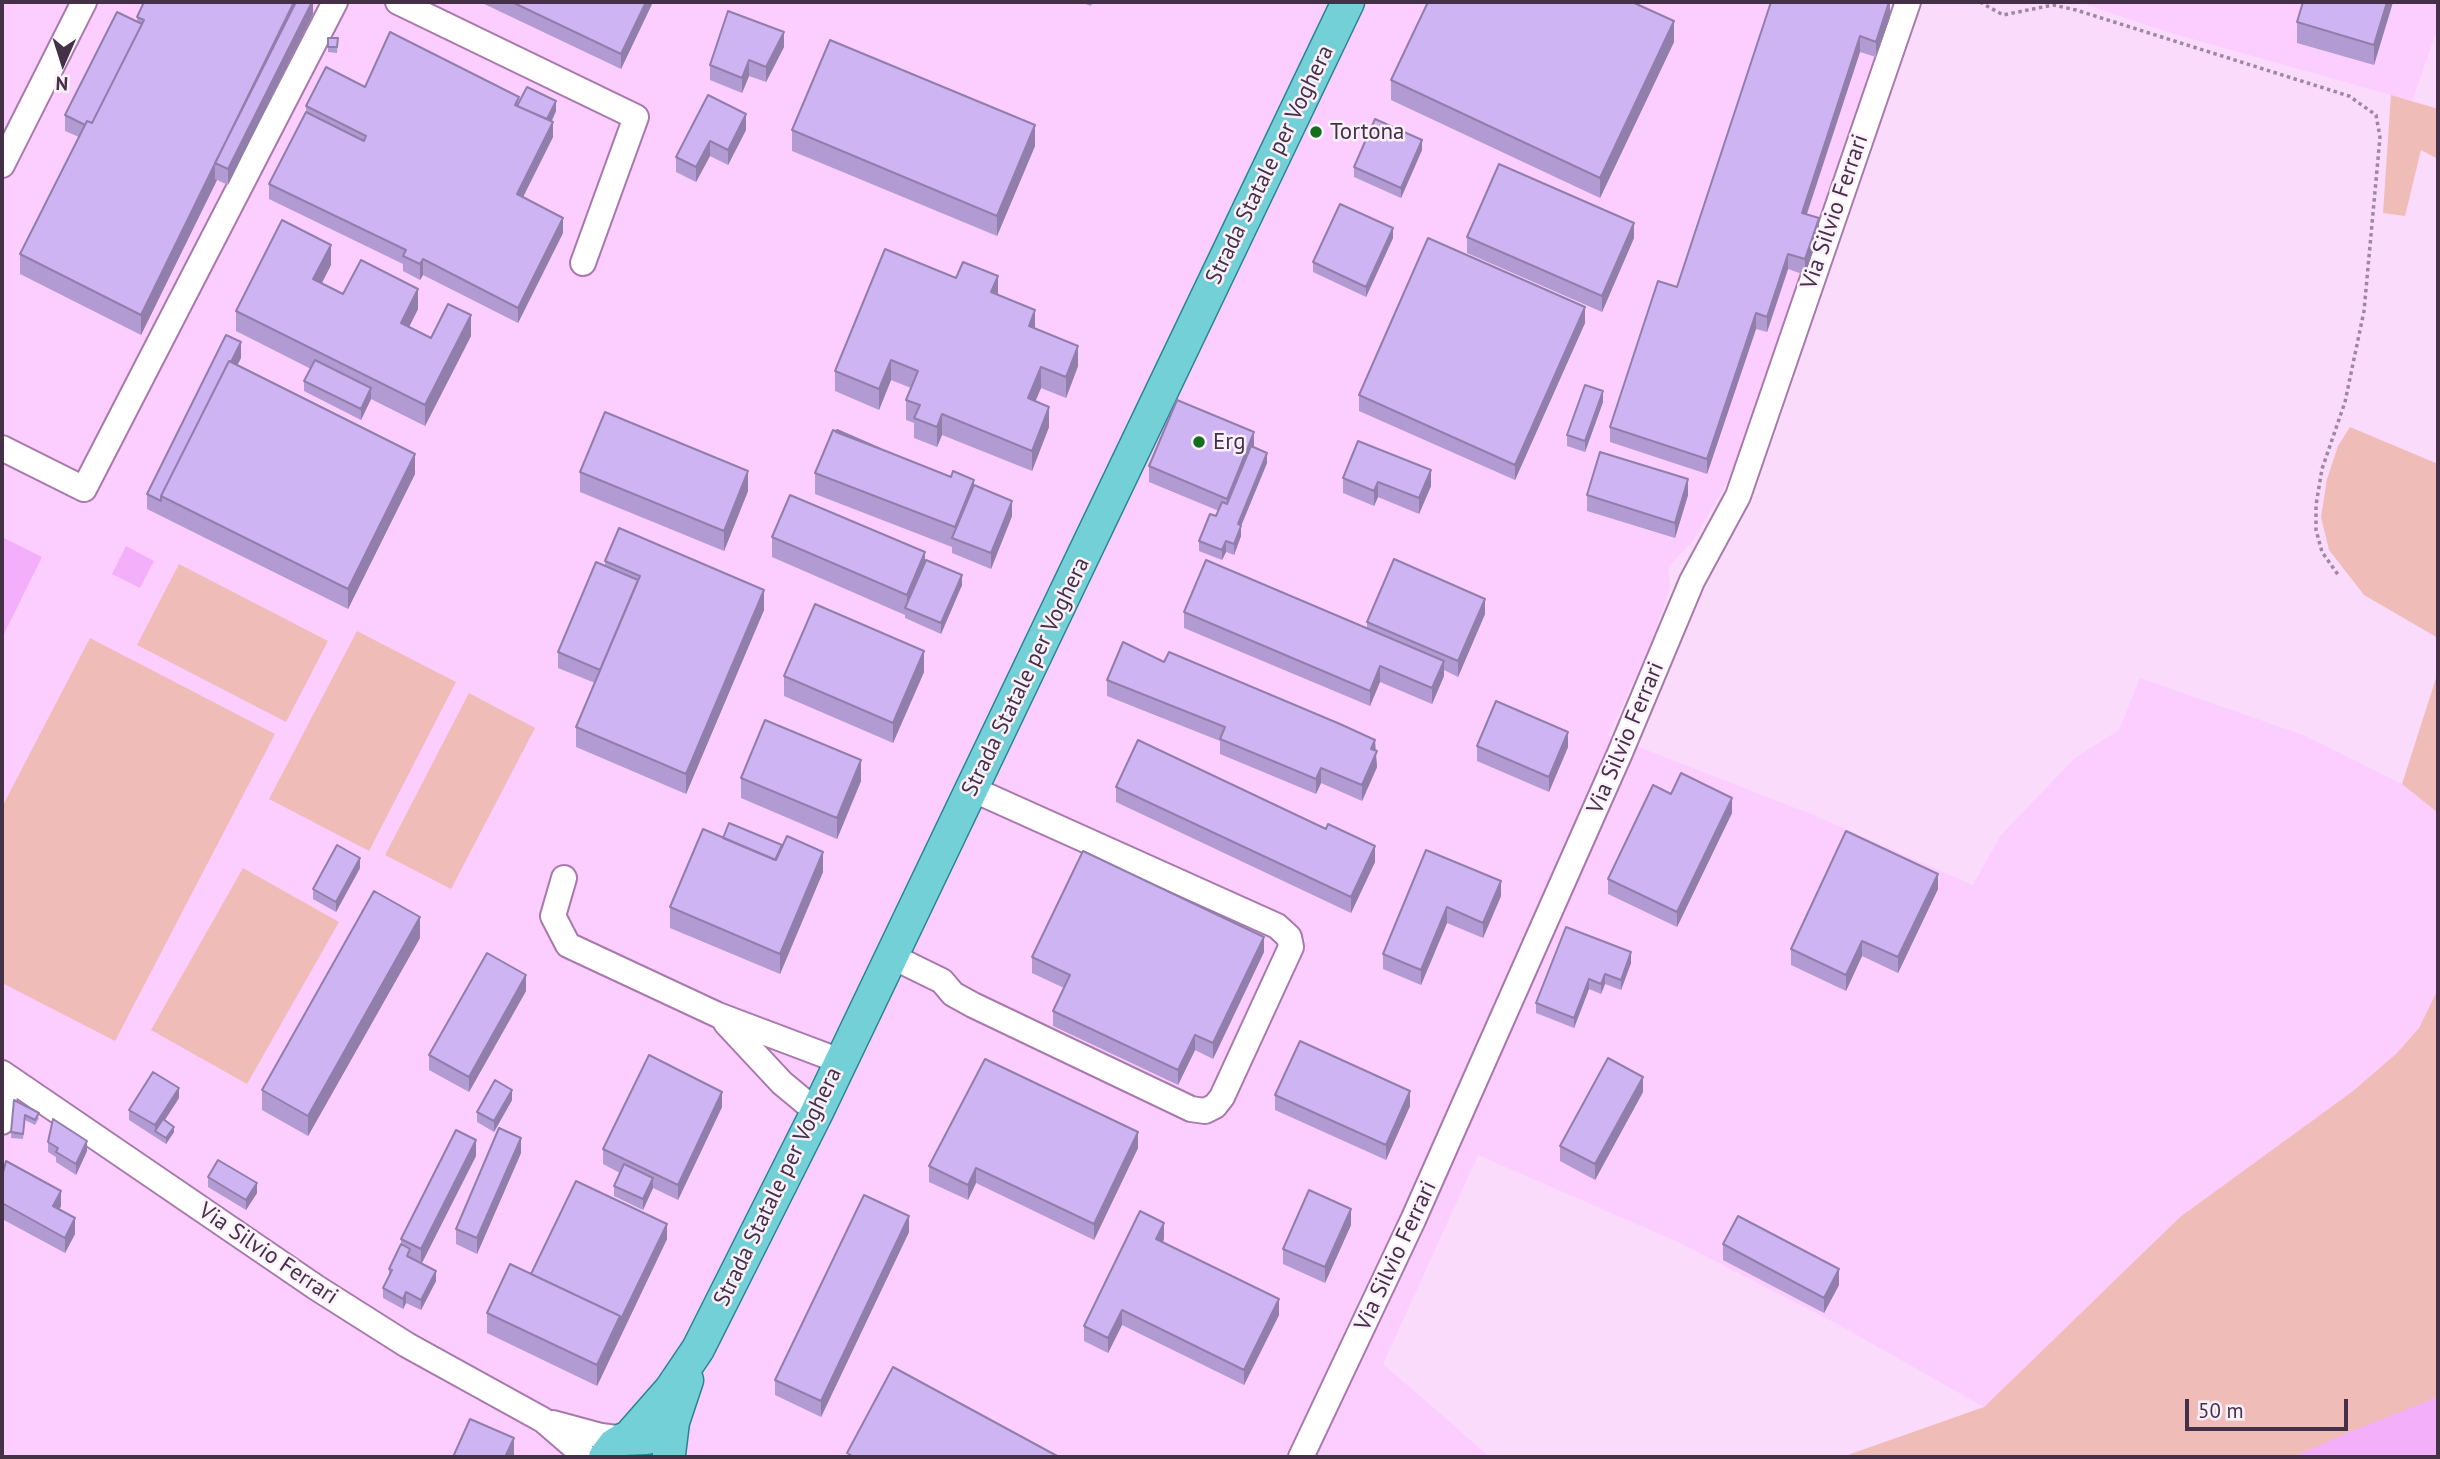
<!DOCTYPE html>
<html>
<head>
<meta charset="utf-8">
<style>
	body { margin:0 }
	#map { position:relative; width:2440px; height:1459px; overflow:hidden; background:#fadbfc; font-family:"PT Sans",sans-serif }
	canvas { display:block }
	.frame { position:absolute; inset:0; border:4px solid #453147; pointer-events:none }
	.north { position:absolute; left:28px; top:28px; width:70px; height:70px; -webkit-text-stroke:5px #fbf0fb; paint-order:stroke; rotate:183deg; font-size:19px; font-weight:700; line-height:28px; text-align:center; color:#453147 }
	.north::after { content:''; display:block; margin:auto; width:24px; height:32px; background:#453147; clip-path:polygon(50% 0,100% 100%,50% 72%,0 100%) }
	.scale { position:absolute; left:2185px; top:1399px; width:163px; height:32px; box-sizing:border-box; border:4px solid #453147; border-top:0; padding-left:9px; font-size:21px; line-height:24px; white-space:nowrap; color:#453147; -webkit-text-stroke:5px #fbf0fb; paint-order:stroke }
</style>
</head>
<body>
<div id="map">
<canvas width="2440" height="1459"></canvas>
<div class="frame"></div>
<div class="north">N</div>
<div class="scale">50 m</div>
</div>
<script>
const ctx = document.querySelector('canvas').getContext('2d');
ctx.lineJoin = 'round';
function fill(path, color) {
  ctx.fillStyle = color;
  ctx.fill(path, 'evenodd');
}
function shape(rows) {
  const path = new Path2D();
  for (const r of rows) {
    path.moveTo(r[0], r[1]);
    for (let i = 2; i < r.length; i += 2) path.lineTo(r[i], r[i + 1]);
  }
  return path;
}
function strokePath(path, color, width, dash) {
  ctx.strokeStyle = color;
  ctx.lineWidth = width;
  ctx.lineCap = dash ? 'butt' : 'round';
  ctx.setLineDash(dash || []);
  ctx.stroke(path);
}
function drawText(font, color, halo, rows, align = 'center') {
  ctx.font = font + ' "PT Sans",sans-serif';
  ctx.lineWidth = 5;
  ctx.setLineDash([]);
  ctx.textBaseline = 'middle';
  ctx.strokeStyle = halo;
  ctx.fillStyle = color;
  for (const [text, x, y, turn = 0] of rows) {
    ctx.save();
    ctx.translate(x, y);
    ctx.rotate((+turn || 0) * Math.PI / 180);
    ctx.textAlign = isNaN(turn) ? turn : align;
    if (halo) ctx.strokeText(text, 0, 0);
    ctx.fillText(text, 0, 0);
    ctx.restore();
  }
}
const built = shape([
	[2,2,1890,2,1886,15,1890,17,1741,458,1693,541,1668,567,1670,587,1652,642,1608,735,1816,816,1973,885,2001,835,2075,758,2119,730,2140,678,2303,735,2402,784,2438,813,2436,996,2419,1028,2397,1053,2353,1091,2180,1217,1984,1407,1839,1325,1680,1243,1478,1155,1383,1364,1490,1457,2,1457],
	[2079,2,2438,2,2438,27,2412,101,2164,31]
]);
const green = shape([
	[2391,95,2438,109,2438,159,2421,150,2405,216,2383,213],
	[2350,427,2438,464,2438,638,2364,595,2329,550,2321,517,2327,479,2338,446],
	[179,564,328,641,286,722,137,645],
	[357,631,456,682,369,851,269,799],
	[90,638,275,734,115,1041,2,983,2,807],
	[2438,672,2438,813,2402,784],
	[469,693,535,728,451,889,385,855],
	[243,868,339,922,247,1084,151,1030],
	[2438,989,2438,1397,2293,1457,1842,1457,1984,1407,2180,1217,2353,1091,2397,1053,2419,1028]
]);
const water = shape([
	[2,537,42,557,2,638],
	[126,546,154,561,140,588,112,574],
	[2438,1397,2438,1457,2293,1457,2352,1431]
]);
const path = shape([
	[1980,2,2003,15,2053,5,2076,10,2349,96,2376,115,2380,137,2364,311,2345,402,2322,469,2316,505,2316,530,2322,552,2339,576]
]);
const minor = shape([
	[398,2,636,117,583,263],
	[2,165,84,2],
	[2,448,84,489,335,2],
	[564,878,553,916,568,945,718,1015,840,1061],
	[891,956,942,981,953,994,973,1005,1191,1109,1205,1111,1215,1106,1222,1097,1291,947,1289,937,1277,926,972,789],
	[726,1023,782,1083,817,1112],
	[2,1073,317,1288,407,1345,543,1420,586,1457],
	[2,1122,7,1077],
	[553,1423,601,1436,624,1439],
	[1301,1457,1413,1220,1620,753,1692,581,1738,496,1908,2]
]);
const major = shape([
	[628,1438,671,1389,698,1349,817,1112,1348,2],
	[669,1454,673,1422,687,1380],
	[605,1457,614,1445,624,1439,647,1438]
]);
const wall = shape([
	[313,2,313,14,228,185,217,180,141,335,20,274,20,254,79,137,65,131,65,115,137,21,137,17],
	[480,2,652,2,652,4,621,69],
	[1080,2,1093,2,1091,6],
	[1771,2,1890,17,1876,57,1860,52,1807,214,1819,234,1805,275,1788,269,1767,332,1756,329,1707,474,1610,442,1610,427,1677,287],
	[2303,2,2393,2,2374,65,2297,43,2297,22],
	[328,38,338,38,337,53,328,52],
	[1674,42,1600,198,1391,100,1391,80],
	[784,47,766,82,749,76,742,93,710,80,710,65],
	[365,87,519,102,556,111,552,121,553,137,523,197,563,233,518,323,423,275,420,280,403,271,403,264,269,199,269,184,306,112,306,106],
	[746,114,746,130,728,165,710,156,696,182,676,172,676,157],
	[792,130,1035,146,997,236,792,151],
	[1422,150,1401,198,1354,177,1354,167],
	[1467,237,1634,238,1602,312,1467,253],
	[1393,238,1366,297,1313,272,1313,262],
	[331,265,322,283,343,294,418,309,409,327,431,338,471,336,425,426,371,399,361,420,304,391,304,381,311,369,236,331,236,311],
	[998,295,1078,366,1066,398,1041,388,1035,401,1049,427,1032,471,942,435,937,447,914,438,914,423,906,420,906,400,911,388,891,380,879,410,835,391,835,371],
	[1585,323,1515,480,1359,411,1359,395],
	[241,358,237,365,415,474,348,609,147,509,147,494],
	[1603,402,1585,452,1567,446,1567,435],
	[1254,447,1267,463,1241,526,1241,536,1234,555,1226,552,1222,560,1199,551,1199,541,1216,516,1219,511,1149,482,1149,466],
	[883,450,974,485,1012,516,991,569,952,553,952,547,815,494,815,473],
	[580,472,748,491,724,551,580,492],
	[1343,478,1431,486,1419,514,1378,497,1374,506,1343,493],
	[1587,495,1688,495,1675,538,1587,511],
	[772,537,925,562,962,585,941,634,905,618,905,615,772,557],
	[605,561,764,610,686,794,576,747,576,727,595,683,558,668,558,652,605,566],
	[1184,612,1367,628,1367,622,1485,614,1458,677,1444,670,1444,676,1432,704,1380,682,1370,706,1184,628],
	[1164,662,1375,751,1377,767,1362,801,1321,783,1316,794,1220,754,1220,741,1107,696,1107,680],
	[924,672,893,743,784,696,784,676],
	[1477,746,1568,747,1549,792,1477,761],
	[741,778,861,781,837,839,741,798],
	[1116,787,1375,862,1351,913,1116,802],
	[1671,794,1732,813,1677,927,1608,894,1608,879],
	[723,838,823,872,780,974,670,928,670,907],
	[1426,850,1501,896,1483,938,1447,923,1421,985,1383,969,1383,954],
	[360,868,336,912,313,899,313,889],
	[1938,889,1898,973,1862,956,1846,991,1791,965,1791,949],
	[1566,927,1631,963,1621,990,1605,984,1601,994,1589,989,1574,1028,1536,1013,1536,1003],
	[420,938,308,1136,262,1110,262,1090],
	[1264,952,1213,1059,1195,1050,1178,1085,1053,1026,1053,1011,1064,988,1032,973,1032,957],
	[526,991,469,1092,429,1070,429,1055],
	[1643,1092,1595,1180,1560,1161,1560,1146],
	[1275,1095,1410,1106,1386,1160,1275,1110],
	[179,1098,164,1121,174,1132,166,1144,129,1120,129,1110],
	[14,1100,39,1118,35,1125,25,1120,23,1139,11,1138],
	[512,1100,494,1132,477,1122,477,1112],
	[722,1107,678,1200,653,1188,643,1210,614,1196,614,1186,620,1173,603,1164,603,1149],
	[48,1142,87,1151,76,1175,56,1162,56,1157,48,1152],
	[1138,1148,1094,1240,976,1183,968,1200,929,1182,929,1166],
	[521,1153,477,1254,456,1244,456,1229],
	[476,1156,421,1264,436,1281,421,1310,406,1303,403,1309,383,1298,383,1288,389,1276,389,1269,401,1244,401,1239],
	[2,1176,61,1206,59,1210,75,1234,65,1253,2,1219],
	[208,1177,257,1193,246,1210,208,1187],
	[1351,1225,1325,1283,1283,1264,1283,1249],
	[909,1232,821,1417,775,1395,775,1380],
	[667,1239,597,1386,487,1333,487,1313,531,1274],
	[1164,1239,1163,1242,1279,1315,1244,1385,1122,1325,1108,1353,1084,1341,1084,1326],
	[1723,1244,1839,1285,1824,1313,1723,1260]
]);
const shadedWall = shape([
	[294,2,302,2,215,163,215,179,217,180,141,335,141,315],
	[312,2,313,2,313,14,228,185,228,169],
	[646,2,652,2,652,4,621,69,621,54],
	[1890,2,1890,17,1876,57,1876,42],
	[2387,2,2393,2,2374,65,2374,45],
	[1674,21,1674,42,1600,198,1600,178],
	[784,32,784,47,766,82,766,67],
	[1860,36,1860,52,1802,228,1802,213],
	[749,60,749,76,742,93,742,78],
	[556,101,556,111,544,136,544,125],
	[746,114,746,130,728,165,728,150],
	[553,122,553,137,517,209,517,194],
	[1035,125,1035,146,997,236,997,216],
	[1422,140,1422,150,1401,198,1401,188],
	[710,141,710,156,696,182,696,167],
	[563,218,563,233,518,323,518,308],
	[1819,218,1819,234,1805,275,1805,259],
	[1634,223,1634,238,1602,312,1602,296],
	[1393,228,1393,238,1366,297,1366,287],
	[331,245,331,265,313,300,313,279],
	[1788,254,1788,269,1767,332,1767,317],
	[423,259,423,275,420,280,420,264],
	[998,276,998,297,991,292],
	[418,289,418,309,401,343,401,323],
	[1585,307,1585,323,1515,480,1515,465],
	[1035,310,1035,331,1029,326],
	[1756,313,1756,329,1707,474,1707,459],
	[471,315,471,336,425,426,425,405],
	[241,342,241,358,170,500,163,497],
	[1078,346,1078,366,1066,398,1066,377],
	[891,360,891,380,879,410,879,389],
	[1041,367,1041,388,1028,419,1028,398],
	[371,388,371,399,361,420,361,409],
	[1603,391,1603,402,1585,452,1585,441],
	[1049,407,1049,427,1032,471,1032,451],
	[942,414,942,435,937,447,937,427],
	[1254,432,1254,448,1227,514,1227,499],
	[1267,453,1267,463,1241,526,1241,536,1234,555,1234,544,1238,524],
	[415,454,415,474,348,609,348,589],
	[1431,470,1431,486,1419,514,1419,498],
	[748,471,748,491,724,551,724,531],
	[1688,479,1688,495,1675,538,1675,523],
	[974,480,974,500,955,539,955,527],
	[1378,482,1378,497,1374,506,1374,491],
	[1012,501,1012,516,991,569,991,553],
	[1226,541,1226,552,1222,560,1222,550],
	[925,552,925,573,907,609,907,595],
	[962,575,962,585,941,634,941,623],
	[764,590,764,610,686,794,686,774],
	[1485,599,1485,614,1458,677,1458,661],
	[924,651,924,672,893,743,893,723],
	[1444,661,1444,676,1432,704,1432,688],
	[1380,666,1380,682,1370,706,1370,691],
	[1568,732,1568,747,1549,792,1549,777],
	[1375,740,1377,767,1362,801,1362,785,1371,749],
	[861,760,861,781,837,839,837,818],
	[1321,768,1321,783,1316,794,1316,779],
	[1732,798,1732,813,1677,927,1677,912],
	[1375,846,1375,862,1351,913,1351,897],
	[823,852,823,872,780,974,780,954],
	[360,858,360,868,336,912,336,902],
	[1938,874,1938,889,1898,973,1898,957],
	[1501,881,1501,896,1483,938,1483,923],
	[1447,907,1447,923,1421,985,1421,970],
	[420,917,420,938,308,1136,308,1116],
	[1264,937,1264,952,1213,1059,1213,1043],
	[1862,941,1862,956,1846,991,1846,975],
	[1631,952,1631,963,1621,990,1621,980],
	[1605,974,1605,984,1601,994,1601,984],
	[526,975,526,991,469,1092,469,1077],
	[1589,979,1589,989,1574,1028,1574,1018],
	[1195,1035,1195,1050,1178,1085,1178,1070],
	[1643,1077,1643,1092,1595,1180,1595,1164],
	[179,1088,179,1098,157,1132,155,1131,155,1125],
	[512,1090,512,1100,494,1132,494,1121],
	[1410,1091,1410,1106,1386,1160,1386,1145],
	[722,1092,722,1107,678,1200,678,1185],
	[174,1127,174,1132,166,1144,166,1138],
	[1138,1132,1138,1148,1094,1240,1094,1224],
	[521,1138,521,1153,477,1254,477,1238],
	[476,1140,476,1156,421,1265,421,1249],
	[87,1141,87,1151,76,1175,76,1164],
	[976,1168,976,1183,968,1200,968,1185],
	[653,1178,653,1188,643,1210,643,1199],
	[257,1183,257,1193,246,1210,246,1200],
	[61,1191,61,1206,53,1222,53,1206],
	[1351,1209,1351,1225,1325,1283,1325,1267],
	[909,1216,909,1232,821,1417,821,1401],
	[75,1218,75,1234,65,1253,65,1238],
	[1164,1223,1164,1239,1156,1255,1156,1239],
	[667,1224,667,1239,597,1386,597,1365],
	[1839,1269,1839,1285,1824,1313,1824,1298],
	[436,1271,436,1281,421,1310,421,1300],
	[406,1292,406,1303,403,1309,403,1299],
	[1279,1299,1279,1315,1244,1385,1244,1370],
	[1122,1310,1122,1325,1108,1353,1108,1338],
	[514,1438,514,1457,505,1457]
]);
const building = shape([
	[144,2,294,2,141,315,20,254,87,121,92,123,144,20,137,17,144,2],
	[296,2,312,2,228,169,215,163,296,2],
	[512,2,646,2,621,54,512,2],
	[1428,2,1632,2,1674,21,1600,178,1391,80,1428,2],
	[1771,2,1889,2,1876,42,1860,36,1802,213,1819,218,1805,259,1788,254,1767,317,1756,313,1707,459,1610,427,1658,281,1677,287,1771,2],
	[2303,2,2387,2,2374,45,2297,22,2303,2],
	[728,11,784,32,766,67,749,60,742,78,710,65,728,11],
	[117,12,142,24,92,123,87,121,85,125,65,115,117,12],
	[390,32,519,97,515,105,553,122,517,194,563,218,518,308,423,259,420,264,403,256,406,250,269,184,306,112,364,141,366,136,306,106,326,67,365,87,390,32],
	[328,38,338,38,337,47,328,47,328,38],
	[830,40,1035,125,997,216,792,130,830,40],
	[527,87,556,101,547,119,517,106,527,87],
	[708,95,746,114,728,150,710,141,696,167,676,157,708,95],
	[1375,119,1422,140,1401,188,1354,167,1375,119],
	[1499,164,1634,223,1602,296,1467,237,1499,164],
	[1340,204,1393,228,1366,287,1313,262,1340,204],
	[282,220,331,245,313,279,343,294,361,260,418,289,401,323,431,338,448,304,471,315,425,405,236,311,282,220],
	[1428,238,1585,307,1515,465,1359,395,1428,238],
	[885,249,956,278,963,262,998,276,991,292,1035,310,1029,326,1078,346,1066,377,1041,367,1028,398,1049,407,1032,451,942,414,937,427,914,418,920,405,906,400,918,371,891,360,879,389,835,371,885,249],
	[226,335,241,342,231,362,229,361,161,496,161,501,147,494,226,335],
	[315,360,371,388,361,409,304,381,315,360],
	[229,361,415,454,348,589,161,496,229,361],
	[1585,385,1603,391,1585,441,1567,435,1585,385],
	[1177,400,1254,432,1227,499,1149,466,1177,400],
	[605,412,748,471,724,531,580,472,605,412],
	[833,430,951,477,953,471,974,480,955,527,815,473,833,430],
	[837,430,883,450,836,432,837,430],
	[1358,441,1431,470,1419,498,1378,482,1374,491,1343,478,1358,441],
	[1251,446,1267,453,1238,524,1241,526,1234,544,1226,541,1222,550,1199,541,1210,514,1216,516,1222,502,1227,504,1251,446],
	[1600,452,1688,479,1675,523,1587,495,1600,452],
	[974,485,1012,501,991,553,952,538,974,485],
	[790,495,925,552,907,595,772,537,790,495],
	[619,528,764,590,686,774,576,727,640,576,605,561,619,528],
	[1394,559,1485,599,1458,661,1367,622,1394,559],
	[926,560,962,575,941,623,905,608,926,560],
	[1206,560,1444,661,1432,688,1380,666,1370,691,1184,612,1206,560],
	[596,562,638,580,600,670,558,652,596,562],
	[815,604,924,651,893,723,784,676,815,604],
	[1123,642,1164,662,1169,652,1340,724,1375,740,1371,749,1377,751,1362,785,1321,768,1316,779,1220,739,1225,727,1107,680,1123,642],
	[1496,701,1568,732,1549,777,1477,746,1496,701],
	[765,720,861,760,837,818,741,778,765,720],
	[1138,740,1326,829,1328,824,1375,846,1351,897,1116,787,1138,740],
	[1681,773,1732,798,1677,912,1608,879,1653,785,1671,794,1681,773],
	[729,823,782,845,775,860,723,838,729,823],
	[703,829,776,860,787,836,823,852,780,954,670,907,703,829],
	[1846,831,1938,874,1898,957,1862,941,1846,975,1791,949,1846,831],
	[337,845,360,858,336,902,313,889,337,845],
	[1426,850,1501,881,1483,923,1447,907,1421,970,1383,954,1426,850],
	[1083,851,1264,937,1213,1043,1195,1035,1178,1070,1053,1011,1070,975,1032,957,1083,851],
	[374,891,420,917,308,1116,262,1090,374,891],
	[1566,927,1631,952,1621,980,1605,974,1601,984,1589,979,1574,1018,1536,1003,1566,927],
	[487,953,526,975,469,1077,429,1055,487,953],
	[1300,1041,1410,1091,1386,1145,1275,1095,1300,1041],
	[649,1055,722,1092,678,1185,603,1149,649,1055],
	[1608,1058,1643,1077,1595,1164,1560,1146,1608,1058],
	[985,1059,1138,1132,1094,1224,976,1168,968,1185,929,1166,985,1059],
	[153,1072,179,1088,155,1125,129,1110,153,1072],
	[495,1080,512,1090,494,1121,477,1112,495,1080],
	[14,1100,39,1113,35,1120,25,1115,23,1134,11,1132,14,1100],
	[53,1119,87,1141,76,1164,56,1152,58,1148,48,1142,53,1119],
	[163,1119,174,1127,166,1138,155,1131,163,1119],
	[499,1128,521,1138,477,1238,456,1229,499,1128],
	[456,1130,476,1140,421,1249,401,1239,456,1130],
	[218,1160,257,1183,246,1200,208,1177,218,1160],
	[6,1161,61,1191,53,1206,75,1218,65,1238,2,1203,2,1176,6,1161],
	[624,1164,653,1178,643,1199,614,1186,624,1164],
	[576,1181,667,1224,620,1321,620,1316,531,1274,576,1181],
	[1309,1190,1351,1209,1325,1267,1283,1249,1309,1190],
	[864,1195,909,1216,821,1401,775,1380,864,1195],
	[1140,1211,1164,1223,1156,1239,1279,1299,1244,1370,1122,1310,1108,1338,1084,1326,1140,1211],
	[1738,1216,1839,1269,1824,1298,1723,1244,1738,1216],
	[401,1244,410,1249,407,1256,436,1271,421,1300,406,1292,403,1299,383,1288,392,1270,389,1269,401,1244],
	[510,1264,620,1316,597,1365,487,1313,510,1264],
	[893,1367,1059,1457,854,1457,847,1453,893,1367],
	[470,1419,514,1438,505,1457,453,1457,470,1419]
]);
const markers = [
	[1316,132,7,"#136f1c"],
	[1199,442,7,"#136f1c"]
];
const poiNames = [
	["Tortona",1330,132],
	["Erg",1213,442]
];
const streetNames = [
	["Strada Statale per Voghera",1270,165,-64],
	["Via Silvio Ferrari",1835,212,-71],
	["Strada Statale per Voghera",1026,677,-64],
	["Via Silvio Ferrari",1626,738,-67],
	["Strada Statale per Voghera",778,1187,-64],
	["Via Silvio Ferrari",268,1254,34],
	["Via Silvio Ferrari",1396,1256,-65]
];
fill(built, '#fbceff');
fill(green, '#f0bcb8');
fill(water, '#f3aff9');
strokePath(minor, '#a879ac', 28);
strokePath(major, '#268494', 35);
strokePath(path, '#9f86a1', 3.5, [3.5, 3.5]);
strokePath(minor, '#fff', 24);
strokePath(major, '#73d0d7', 32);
fill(wall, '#b29bd2');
fill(shadedWall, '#917eab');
fill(building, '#cfb4f4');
strokePath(building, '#917eab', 2);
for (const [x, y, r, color] of markers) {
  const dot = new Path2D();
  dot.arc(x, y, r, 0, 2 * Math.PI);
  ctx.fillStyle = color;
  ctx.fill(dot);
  strokePath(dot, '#fbf0fb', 2.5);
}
drawText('23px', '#453147', '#fbf0fb', poiNames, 'left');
drawText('23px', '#453147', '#fbf0fb', streetNames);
</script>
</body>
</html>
